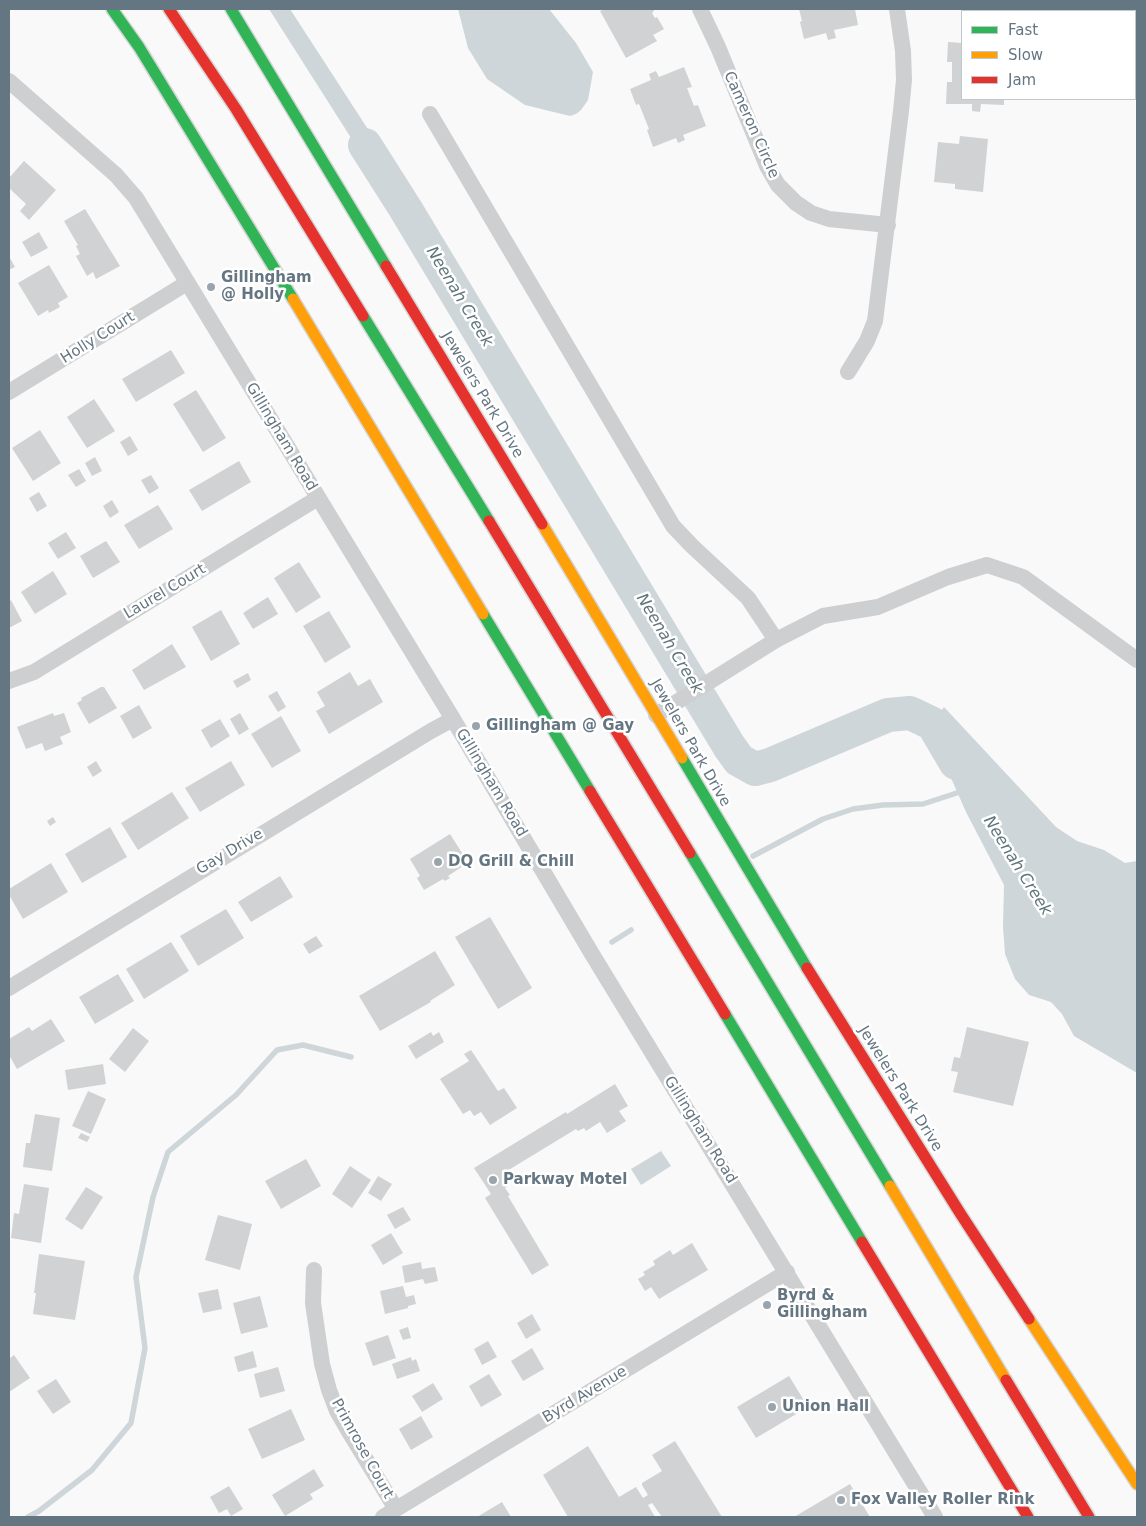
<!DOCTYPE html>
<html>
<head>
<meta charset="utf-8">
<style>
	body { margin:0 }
	#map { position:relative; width:1146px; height:1526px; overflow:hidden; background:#f9f9f9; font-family:"DejaVu Sans",sans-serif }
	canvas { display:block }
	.frame { position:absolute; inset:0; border:10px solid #657683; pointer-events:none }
	.legend { position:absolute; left:961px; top:10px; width:175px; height:90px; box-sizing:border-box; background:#fff; border:1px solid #c1c8cd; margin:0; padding:6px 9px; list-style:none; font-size:15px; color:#657683 }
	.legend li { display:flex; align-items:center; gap:10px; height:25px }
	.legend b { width:25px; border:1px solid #c1c8cd }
</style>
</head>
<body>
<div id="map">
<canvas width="1146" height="1526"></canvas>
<div class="frame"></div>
<ul class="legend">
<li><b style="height:6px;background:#30b455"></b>Fast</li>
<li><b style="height:6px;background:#ff9f0a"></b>Slow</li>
<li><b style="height:6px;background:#e5322d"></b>Jam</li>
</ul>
</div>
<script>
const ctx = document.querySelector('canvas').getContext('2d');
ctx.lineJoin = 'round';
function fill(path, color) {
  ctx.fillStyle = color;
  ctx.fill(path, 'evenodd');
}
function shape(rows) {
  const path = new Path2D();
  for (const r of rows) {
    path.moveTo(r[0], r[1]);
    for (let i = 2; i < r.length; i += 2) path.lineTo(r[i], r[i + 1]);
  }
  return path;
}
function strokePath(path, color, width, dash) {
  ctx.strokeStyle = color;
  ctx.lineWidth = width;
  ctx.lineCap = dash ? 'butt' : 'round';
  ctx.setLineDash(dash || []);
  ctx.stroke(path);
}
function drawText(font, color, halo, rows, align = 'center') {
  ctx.font = font + ' "DejaVu Sans",sans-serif';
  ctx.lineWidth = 5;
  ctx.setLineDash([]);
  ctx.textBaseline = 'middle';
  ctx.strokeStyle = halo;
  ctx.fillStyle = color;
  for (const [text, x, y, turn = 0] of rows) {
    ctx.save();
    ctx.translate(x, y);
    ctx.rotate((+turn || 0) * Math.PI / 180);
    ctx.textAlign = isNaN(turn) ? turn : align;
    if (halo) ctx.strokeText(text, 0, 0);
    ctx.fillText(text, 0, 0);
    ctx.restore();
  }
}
const water = shape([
	[269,9,290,9,397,174,390,185,374,174],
	[458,9,549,9,576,43,593,72,588,100,581,110,576,114,570,116,525,105,487,79,468,48],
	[944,707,1056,827,1077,841,1104,850,1125,863,1137,861,1137,1073,1074,1036,1062,1014,1051,1002,1029,995,1015,979,1005,954,1003,927,1004,885,966,812,929,728],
	[661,1151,671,1166,641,1185,631,1169]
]);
const pier = shape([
	[372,131,382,146,361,159,351,144]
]);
const stream = shape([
	[753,856,823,819,853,809,883,805,923,804,963,791],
	[612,942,631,930],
	[28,1517,39,1511,92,1470,131,1423,145,1348,136,1277,153,1197,168,1152,236,1095,277,1050,303,1045,351,1057]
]);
const river = shape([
	[365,145,405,208,729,746,739,760,755,769,770,765,888,715,910,713,933,724,956,763]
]);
const building = shape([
	[605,9,653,9,654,11,652,13,655,18,657,17,664,29,653,35,657,41,626,58,600,11],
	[799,9,855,9,858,25,834,30,836,38,828,40,826,33,804,39,800,22,802,21],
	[948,42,962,43,962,99,1004,99,1004,105,981,104,980,112,972,111,972,104,946,104,947,82,952,82,952,62,947,62],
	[684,67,692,87,687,88,694,106,698,105,706,126,683,135,685,140,678,143,676,138,653,147,647,130,649,129,639,104,636,105,630,89,651,80,649,74,656,71,659,77],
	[960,136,988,139,983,192,955,189,955,184,934,182,938,142,959,144],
	[24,161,56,190,29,220,20,211,26,204,9,188,9,178],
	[85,209,120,266,96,279,93,272,87,276,76,256,80,254,76,246,78,245,64,221],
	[39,232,48,248,31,257,22,242],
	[9,256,15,267,9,270],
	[49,265,68,297,58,303,60,307,49,313,48,310,38,316,18,283],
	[171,350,185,373,136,402,122,379],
	[196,390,226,438,203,452,173,404],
	[94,399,115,431,87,448,67,417],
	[40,430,61,463,33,481,12,448],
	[130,436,138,450,128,456,120,442],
	[95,457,102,471,92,476,85,463],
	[239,461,251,482,202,511,189,490],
	[79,469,86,481,76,487,68,475],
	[151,475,159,488,149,494,141,480],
	[39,492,47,506,37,512,29,498],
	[112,500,119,512,110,518,103,506],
	[158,505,173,529,139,549,124,525],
	[66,532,76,548,58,559,48,543],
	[106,541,120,562,93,578,80,556],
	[299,562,321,597,296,613,274,578],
	[53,571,67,594,35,614,21,592],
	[268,597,278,614,253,629,243,613],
	[11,600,22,621,9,628,9,602],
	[221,610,240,644,211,661,192,627],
	[329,611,351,647,325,663,303,626],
	[172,644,186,667,144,690,132,670],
	[350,672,358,686,370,679,383,702,329,734,316,711,325,706,317,692],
	[248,673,251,680,237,688,233,681],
	[101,687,104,687,117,708,89,724,77,703,82,700,81,698],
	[277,691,286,707,278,712,268,696],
	[139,705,152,728,133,739,120,716],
	[53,713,54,716,64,713,71,732,60,737,63,744,45,751,42,743,26,749,17,727],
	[240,713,249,729,239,735,230,719],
	[281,716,301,751,272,768,251,734],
	[220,719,230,736,211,748,201,730],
	[96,761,102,771,93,777,87,767],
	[231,761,245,785,200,812,185,788],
	[172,792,189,818,138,850,121,823],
	[53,817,56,822,50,826,47,821],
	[110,827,127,857,82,883,65,854],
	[450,834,464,856,462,857,466,864,448,876,450,878,445,881,443,879,424,890,417,878,420,876,410,859],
	[51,863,68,892,23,919,9,895,9,889],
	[280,876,293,897,251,922,238,902],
	[226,909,244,938,198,966,180,936],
	[490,917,532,988,498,1009,455,937],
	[316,936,323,946,309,954,303,944],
	[171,942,189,971,144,999,126,969],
	[435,951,455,985,430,1001,431,1002,380,1031,359,996],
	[118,974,134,1001,95,1024,79,997],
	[51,1019,65,1041,17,1069,9,1055,9,1039,29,1027,32,1031],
	[967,1027,1029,1042,1013,1106,953,1092,958,1072,951,1071,954,1057,960,1058],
	[133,1028,149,1041,125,1072,109,1059],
	[431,1032,433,1036,439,1032,444,1042,416,1059,408,1046],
	[471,1050,498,1091,504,1088,517,1108,490,1125,481,1112,474,1116,470,1110,463,1114,440,1079,469,1061,464,1054],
	[103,1064,106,1084,68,1090,65,1070],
	[615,1084,628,1106,619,1111,626,1121,607,1133,600,1122,586,1131,584,1128,578,1131,576,1129,502,1174,509,1185,505,1188,510,1195,508,1196,549,1265,532,1275,485,1198,491,1194,474,1168,566,1112,567,1114],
	[88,1091,106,1099,91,1134,72,1126],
	[35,1114,60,1118,52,1171,23,1167,26,1143,30,1143],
	[81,1133,90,1137,87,1142,78,1138],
	[306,1159,321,1186,281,1209,265,1181],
	[350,1166,371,1180,352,1208,332,1194],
	[378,1176,392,1184,381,1201,368,1193],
	[24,1184,49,1188,41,1243,11,1238,14,1213,19,1214],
	[86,1187,103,1197,82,1230,65,1219],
	[403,1207,411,1220,395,1229,387,1215],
	[218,1215,252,1224,240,1270,205,1260],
	[391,1233,403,1253,383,1265,371,1245],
	[692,1243,708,1270,659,1299,651,1287,645,1291,638,1279,645,1275,643,1272,655,1265,653,1261,670,1250,673,1255],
	[39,1254,85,1261,75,1320,33,1314,36,1293,34,1293],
	[421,1262,422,1269,435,1267,438,1281,425,1284,423,1279,405,1283,402,1266],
	[403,1286,406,1297,414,1295,416,1304,408,1306,408,1308,385,1314,380,1291],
	[218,1289,222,1309,203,1313,198,1293],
	[260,1296,268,1327,241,1334,233,1303],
	[532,1314,541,1330,526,1339,517,1323],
	[408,1327,411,1338,403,1340,399,1330],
	[388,1335,396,1358,373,1366,365,1343],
	[488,1341,497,1357,482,1365,474,1349],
	[532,1348,544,1369,523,1381,511,1361],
	[253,1351,257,1367,238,1372,234,1357],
	[14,1355,30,1378,9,1392,9,1359],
	[411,1357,412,1361,416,1359,420,1371,397,1379,392,1364],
	[278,1367,285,1391,260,1398,254,1374],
	[489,1374,502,1395,481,1407,469,1386],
	[789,1376,808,1407,756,1438,737,1407],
	[56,1379,71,1402,53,1414,37,1391],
	[433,1383,443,1399,422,1412,412,1396],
	[291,1409,305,1440,262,1459,248,1429],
	[421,1416,433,1437,411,1450,399,1429],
	[675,1441,722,1517,662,1517,652,1503,648,1505,655,1517,568,1517,543,1475,588,1446,619,1497,636,1487,643,1498,648,1495,642,1485,642,1483,662,1471,652,1455],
	[314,1469,324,1486,310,1494,313,1499,285,1516,272,1495],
	[850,1484,870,1517,794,1517],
	[229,1486,243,1509,231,1516,227,1509,219,1513,210,1497],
	[502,1502,511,1517,477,1517]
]);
const street = shape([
	[700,9,718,47,767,166,778,185,796,203,811,213,829,219,888,225],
	[9,81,116,175,136,198,453,719,592,954,935,1517],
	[430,114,673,526,692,546,748,598,776,640],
	[848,372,867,341,875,321,901,111,904,80,903,51,897,9],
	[9,392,187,283],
	[9,681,34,672,318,498],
	[656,715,776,640,823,616,878,607,948,577,987,565,1023,577,1137,660],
	[9,988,431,731,453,719],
	[314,1270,313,1303,322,1364,329,1390,337,1411,348,1430,396,1509],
	[383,1517,787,1272]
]);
const fast = shape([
	[112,9,139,47,293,299],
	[231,9,386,266],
	[363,316,489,521],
	[483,614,590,791],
	[682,758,807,968],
	[690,853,890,1186],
	[725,1014,862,1242]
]);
const slow = shape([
	[293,299,483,614],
	[542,524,682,758],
	[890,1186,1006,1380],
	[1029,1319,1137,1484]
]);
const jam = shape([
	[169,9,236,109,363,316],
	[386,266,542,524],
	[489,521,690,853],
	[590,791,725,1014],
	[807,968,960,1213,1029,1319],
	[862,1242,1028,1517],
	[1006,1380,1089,1517]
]);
const markers = [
	[211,287,5,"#99a4ac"],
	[476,726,5,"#99a4ac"],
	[438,862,5,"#99a4ac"],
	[493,1180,5,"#99a4ac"],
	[767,1305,5,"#99a4ac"],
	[772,1407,5,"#99a4ac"],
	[841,1500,5,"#99a4ac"]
];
const streetNames = [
	["Cameron Circle",751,125,66],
	["Holly Court",98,338,-32],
	["Jewelers Park Drive",482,395,59],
	["Gillingham Road",281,437,59],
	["Laurel Court",165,592,-31],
	["Jewelers Park Drive",690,743,60],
	["Gillingham Road",491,783,59],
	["Gay Drive",230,852,-31],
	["Jewelers Park Drive",900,1089,58],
	["Gillingham Road",700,1130,58],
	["Byrd Avenue",585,1395,-31],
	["Primrose Court",362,1449,61]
];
const poiNames = [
	["Gillingham",221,278],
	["@ Holly",221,295],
	["Gillingham @ Gay",486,726],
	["DQ Grill & Chill",448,862],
	["Parkway Motel",503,1180],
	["Byrd &",777,1296],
	["Gillingham",777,1313],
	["Union Hall",782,1407],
	["Fox Valley Roller Rink",851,1500]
];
const waterNames = [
	["Neenah Creek",459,297,59],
	["Neenah Creek",669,644,59],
	["Neenah Creek",1017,866,58]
];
fill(water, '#ced6d9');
fill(pier, '#f9f9f9');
strokePath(stream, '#ced6d9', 5.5);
strokePath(river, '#ced6d9', 34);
fill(building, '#d0d2d3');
strokePath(fast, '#d5d6d7', 14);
strokePath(slow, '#d5d6d7', 14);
strokePath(jam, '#d5d6d7', 14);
strokePath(street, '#cecfd0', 16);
strokePath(fast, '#30b455', 11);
strokePath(slow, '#ff9f0a', 11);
strokePath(jam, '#e5322d', 11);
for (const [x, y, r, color] of markers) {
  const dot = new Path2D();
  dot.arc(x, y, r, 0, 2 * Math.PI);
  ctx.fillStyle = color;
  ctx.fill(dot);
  strokePath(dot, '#fff', 2);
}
drawText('15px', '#657683', '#fff', streetNames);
drawText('bold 15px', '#657683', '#fff', poiNames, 'left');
drawText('italic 16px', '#60757c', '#fff', waterNames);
</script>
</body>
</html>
